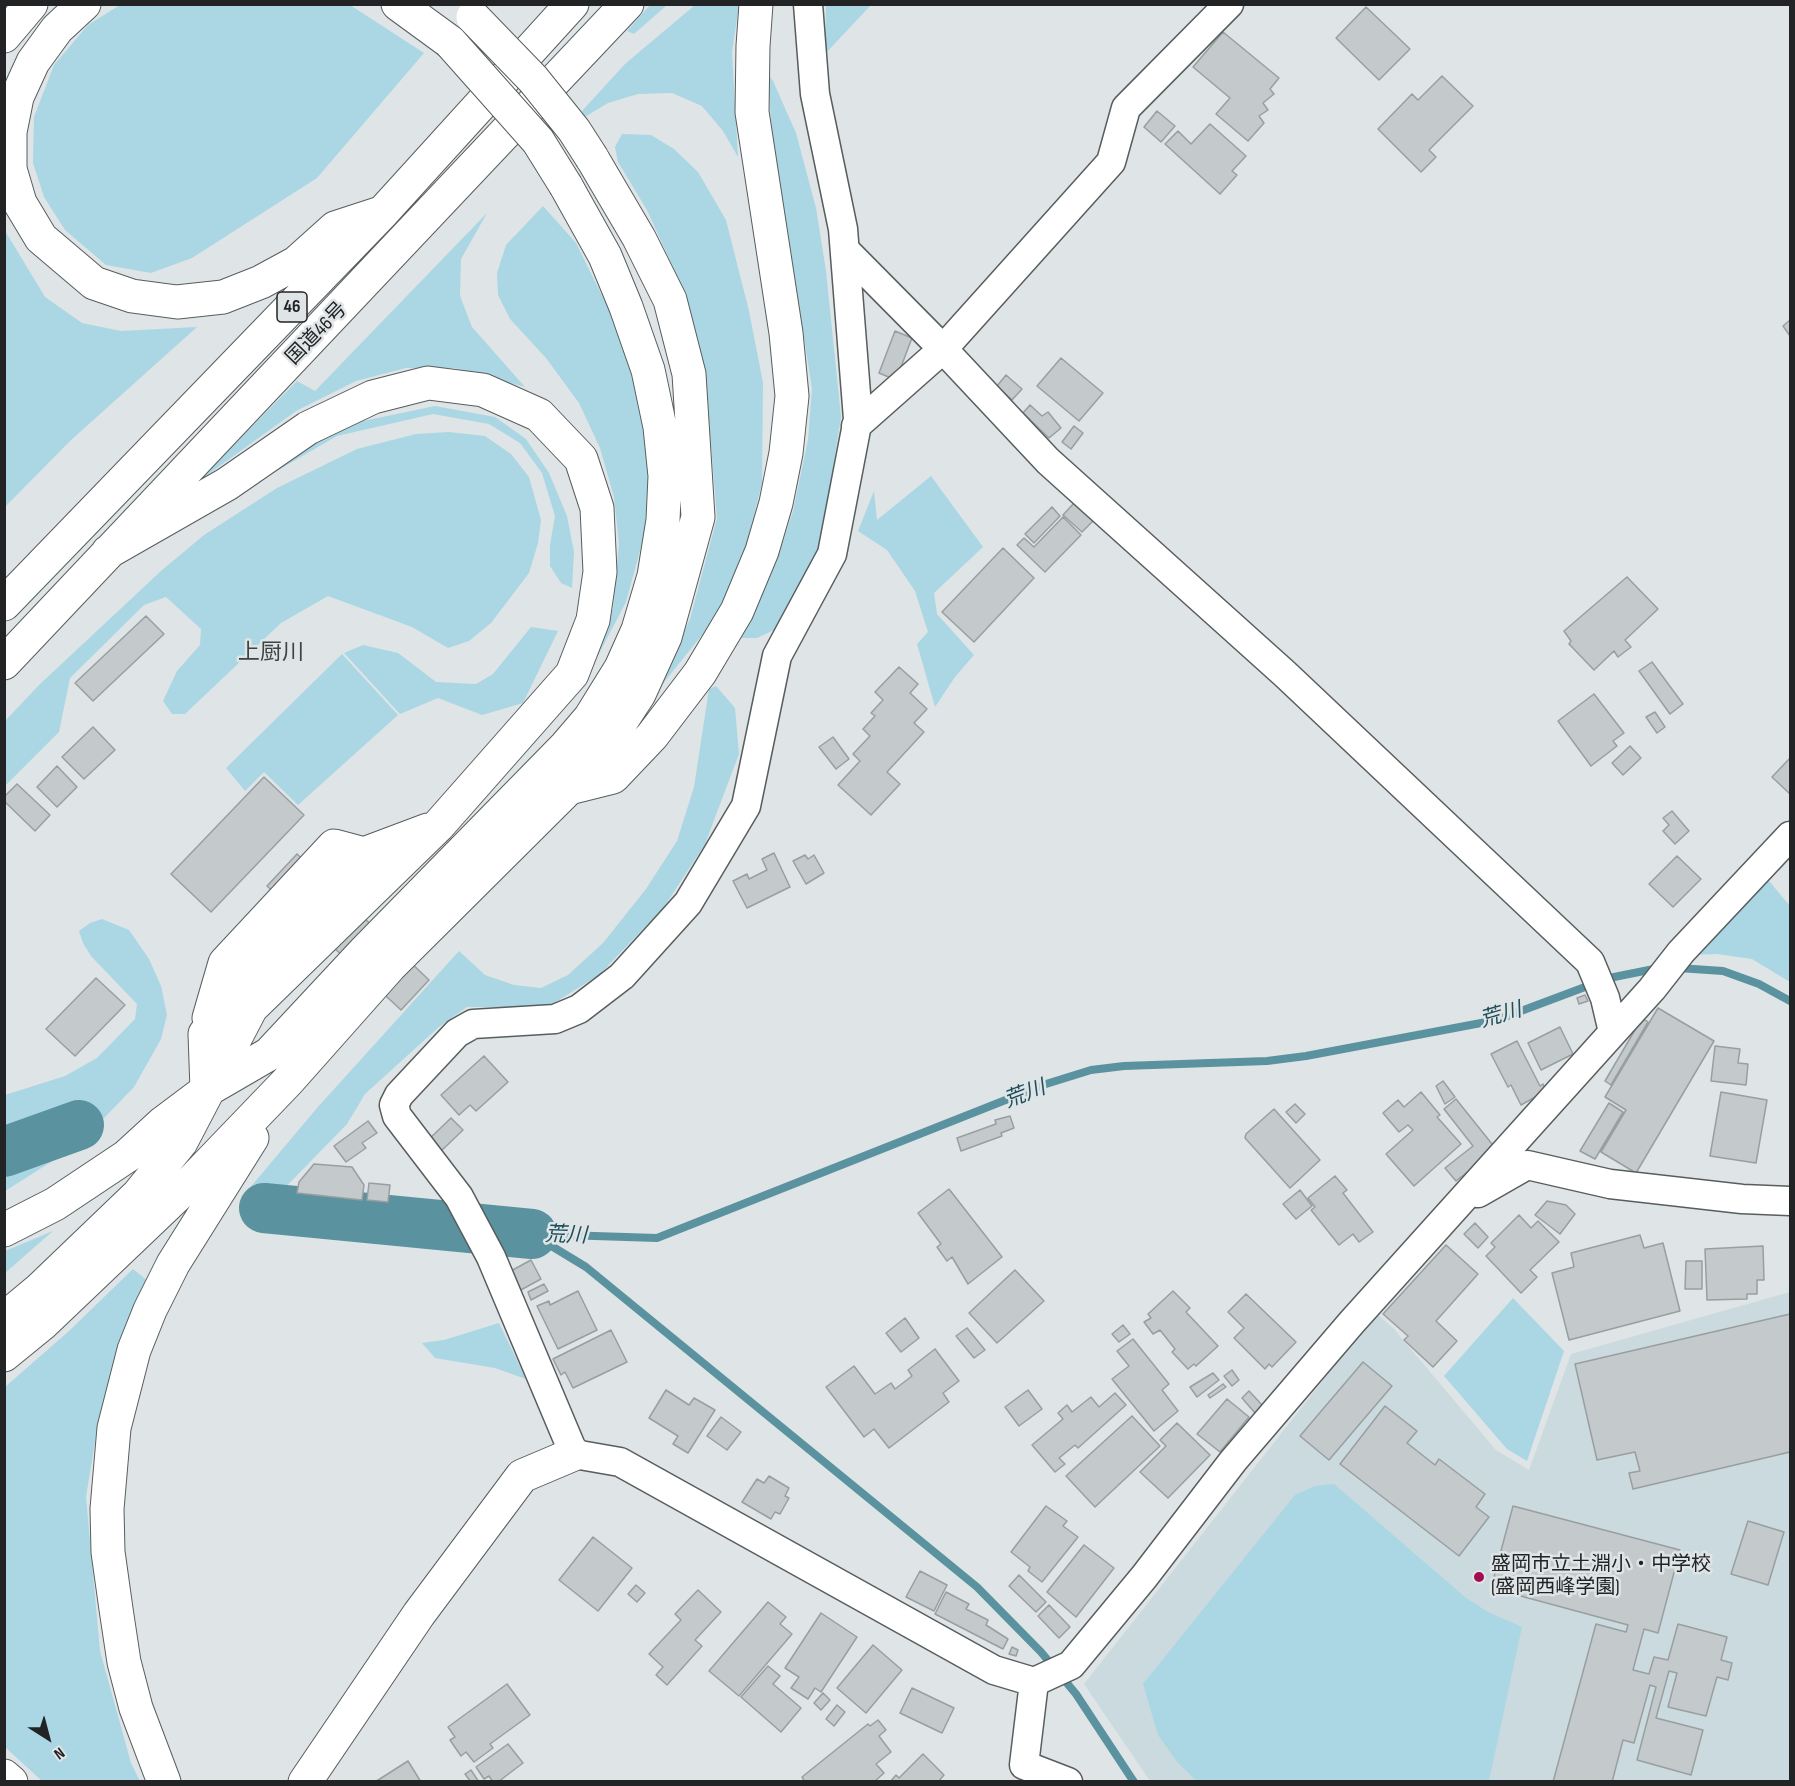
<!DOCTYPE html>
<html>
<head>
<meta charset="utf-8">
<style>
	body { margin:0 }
	#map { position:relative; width:1795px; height:1786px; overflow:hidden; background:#dfe4e6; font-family:"Sofia Sans Condensed",sans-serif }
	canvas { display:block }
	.frame { position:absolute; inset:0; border:6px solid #212324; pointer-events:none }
	.north { position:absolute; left:18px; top:1708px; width:60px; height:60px; -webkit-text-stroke:4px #dfe4e6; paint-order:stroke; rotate:144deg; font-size:16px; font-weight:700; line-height:24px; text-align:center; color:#212324 }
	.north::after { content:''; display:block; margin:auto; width:21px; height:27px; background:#212324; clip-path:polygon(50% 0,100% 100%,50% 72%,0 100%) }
</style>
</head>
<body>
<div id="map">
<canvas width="1795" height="1786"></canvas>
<div class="frame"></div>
<div class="north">N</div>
</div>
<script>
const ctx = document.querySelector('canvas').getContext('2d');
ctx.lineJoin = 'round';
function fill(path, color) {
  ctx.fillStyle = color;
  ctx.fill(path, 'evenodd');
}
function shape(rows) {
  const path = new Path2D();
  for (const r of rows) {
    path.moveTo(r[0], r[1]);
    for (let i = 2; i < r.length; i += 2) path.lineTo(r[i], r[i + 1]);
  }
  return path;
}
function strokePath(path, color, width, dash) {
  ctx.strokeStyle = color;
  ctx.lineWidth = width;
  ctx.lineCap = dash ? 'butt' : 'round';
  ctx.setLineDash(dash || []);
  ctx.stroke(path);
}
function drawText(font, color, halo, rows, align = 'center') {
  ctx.font = font + ' "Sofia Sans Condensed","Noto Sans JP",sans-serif';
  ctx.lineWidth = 5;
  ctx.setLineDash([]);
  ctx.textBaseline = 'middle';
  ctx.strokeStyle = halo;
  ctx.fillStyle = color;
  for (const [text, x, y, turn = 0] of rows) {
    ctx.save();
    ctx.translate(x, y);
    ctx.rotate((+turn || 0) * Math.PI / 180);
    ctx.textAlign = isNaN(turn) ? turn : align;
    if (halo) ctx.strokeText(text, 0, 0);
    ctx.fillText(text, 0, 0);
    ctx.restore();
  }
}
const built = shape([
	[1790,1292,1790,1781,1150,1781,1084,1684,1376,1313,1393,1328,1496,1450,1529,1470,1571,1354]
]);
const green = shape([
	[120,5,350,5,424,53,317,178,192,258,151,273,106,265,65,230,44,197,33,163,34,117,54,65,88,25],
	[650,5,667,5,634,34,627,31],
	[695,5,739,5,732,52,738,157,723,131,702,106,672,93,638,94,608,103,583,118,582,111,625,64],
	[826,5,871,5,825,54,826,7],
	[767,73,773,81,796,133,816,208,826,271,841,417,820,549,776,629,757,638,738,638,777,560,793,511,808,440,812,389,772,131],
	[622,134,651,135,674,149,698,172,726,220,749,311,763,383,762,483,743,558,714,620,653,696,690,619,717,518,705,374,683,290,647,210,618,162,615,147],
	[543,206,576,243,609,310,630,367,645,429,648,472,645,532,626,602,591,669,613,608,619,544,614,497,600,448,579,403,546,358,510,319,498,295,497,273,506,245],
	[487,213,461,259,460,296,472,327,525,387,455,368,406,368,356,381,296,411,196,483,297,381,315,391],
	[4,229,45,297,82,323,121,331,197,327,70,441,5,507],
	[435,406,495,417,526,439,549,473,567,516,574,552,572,588,561,583,550,566,550,545,555,516,542,473,520,443,489,424,433,414,337,436,254,484,312,442,344,425],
	[449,432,485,436,511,454,529,477,541,520,538,543,529,573,491,623,469,641,448,648,412,627,328,596,281,623,185,714,172,714,163,701,177,671,200,645,201,629,166,597,144,605,70,678,59,732,5,786,5,721,39,685,161,571,204,535,277,488,357,449,416,434],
	[931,476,983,547,934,593,937,614,974,655,955,677,935,707,917,644,928,632,915,591,887,550,858,531,874,491,877,520],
	[531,627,558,631,523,703,482,715,438,698,400,714,344,653,363,645,398,653,436,682,476,684,493,674],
	[342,654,398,715,298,805,264,772,245,791,226,768],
	[716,686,735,708,739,754,705,844,664,907,599,975,554,1003,530,1007,467,1007,440,1026,365,1094,347,1124,274,1199,248,1190,317,1108,459,951,485,975,514,985,541,988,568,975,603,943,646,889,677,841,694,787,709,689],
	[1764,875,1790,906,1790,982,1752,959,1717,954,1689,955],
	[102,919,129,930,149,959,161,986,167,1015,161,1039,134,1087,78,1145,5,1191,5,1095,65,1076,97,1058,135,1019,137,1004,91,956,83,943,79,931,90,923],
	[53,1231,5,1273,5,1251],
	[133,1269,149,1282,122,1339,99,1417,86,1497,100,1651,131,1763,140,1781,42,1781,5,1747,5,1387,69,1331],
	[1513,1298,1564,1351,1527,1461,1507,1449,1444,1376],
	[499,1323,526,1379,495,1368,435,1358,422,1343,444,1340],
	[1334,1484,1466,1598,1488,1612,1522,1627,1489,1781,1197,1781,1178,1763,1158,1735,1143,1684,1295,1495,1315,1486]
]);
const stream = shape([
	[1678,968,1723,971,1759,984,1790,1001],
	[532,1234,657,1238,1046,1084,1091,1070,1124,1066,1267,1061,1306,1056,1497,1020,1609,978,1659,968],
	[535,1236,586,1267,977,1587,1041,1652,1076,1694,1134,1782]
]);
const river = shape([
	[4,1152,79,1125],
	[264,1208,532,1234]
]);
const building = shape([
	[1366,7,1410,49,1379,80,1336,38,1366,7],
	[1223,32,1279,78,1270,89,1274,94,1263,103,1268,110,1259,116,1264,123,1248,141,1216,114,1230,98,1193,67,1223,32],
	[1442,76,1473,106,1429,150,1436,157,1421,172,1378,129,1412,94,1418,100,1442,76],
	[1157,111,1175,126,1161,142,1144,127,1157,111],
	[1210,124,1246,156,1232,171,1237,175,1220,194,1165,144,1178,131,1191,144,1210,124],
	[1790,320,1790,336,1783,326,1790,320],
	[895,331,912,338,896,380,879,373,895,331],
	[1061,358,1103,393,1079,421,1037,386,1061,358],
	[1006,375,1022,389,1012,400,997,386,1006,375],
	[1030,405,1042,416,1048,412,1061,428,1049,438,1023,413,1030,405],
	[1074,426,1083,433,1071,449,1062,442,1074,426],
	[1075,502,1094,520,1082,532,1063,515,1075,502],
	[1052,507,1060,516,1034,543,1025,534,1052,507],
	[1063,517,1081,535,1045,572,1017,545,1024,538,1034,547,1063,517],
	[1003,548,1034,578,974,642,942,612,1003,548],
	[1627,577,1658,609,1625,640,1631,647,1618,657,1614,651,1594,670,1569,644,1571,641,1564,631,1627,577],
	[146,616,164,634,93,701,75,683,146,616],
	[1652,662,1683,704,1670,714,1639,671,1652,662],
	[899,667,918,684,910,693,927,709,914,723,924,732,887,772,900,784,871,815,838,785,860,761,853,754,870,736,863,729,875,716,871,713,883,700,875,692,899,667],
	[1594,694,1624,733,1613,741,1617,746,1591,766,1558,721,1594,694],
	[1655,712,1665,727,1657,733,1646,717,1655,712],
	[93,727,115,750,84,779,62,757,93,727],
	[833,737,849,759,836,769,819,747,833,737],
	[1630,746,1641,758,1623,775,1612,763,1630,746],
	[1790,758,1790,794,1772,777,1790,758],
	[57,766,77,787,57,807,37,787,57,766],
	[264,777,304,815,211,912,171,874,264,777],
	[17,784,50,815,35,831,4,801,4,797,17,784],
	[1672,811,1689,831,1675,844,1663,831,1669,825,1663,818,1672,811],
	[774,853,790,887,747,908,733,881,747,874,749,879,767,870,762,859,774,853],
	[297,854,429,980,401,1010,267,886,297,854],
	[805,855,808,859,814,855,824,873,806,884,793,861,805,855],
	[1677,856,1701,879,1673,907,1649,884,1677,856],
	[96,978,125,1005,75,1056,46,1029,96,978],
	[1585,995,1588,1001,1579,1004,1577,998,1585,995],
	[1658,1008,1714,1041,1636,1173,1601,1152,1626,1110,1605,1097,1658,1008],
	[1642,1018,1648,1022,1611,1085,1605,1081,1642,1018],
	[1560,1027,1573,1054,1541,1070,1528,1043,1560,1027],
	[1517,1041,1540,1086,1543,1084,1546,1091,1521,1105,1511,1085,1508,1087,1491,1054,1517,1041],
	[1715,1046,1740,1049,1738,1063,1748,1064,1746,1085,1711,1081,1715,1046],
	[484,1056,508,1082,476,1111,470,1105,459,1115,441,1095,484,1056],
	[1443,1081,1455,1097,1445,1104,1436,1086,1443,1081],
	[1421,1092,1440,1115,1437,1117,1461,1144,1414,1186,1386,1154,1413,1130,1408,1125,1399,1132,1383,1113,1398,1100,1404,1107,1421,1092],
	[1721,1092,1767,1100,1756,1163,1710,1156,1721,1092],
	[1456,1099,1496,1149,1456,1181,1445,1168,1473,1146,1444,1109,1456,1099],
	[1609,1103,1623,1112,1595,1159,1580,1151,1609,1103],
	[1295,1104,1305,1114,1296,1123,1286,1112,1295,1104],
	[1274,1109,1320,1160,1290,1188,1245,1138,1246,1134,1274,1109],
	[1010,1116,1014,1128,1001,1133,1002,1136,961,1151,957,1138,996,1124,995,1120,1010,1116],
	[451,1118,463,1130,438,1154,426,1142,451,1118],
	[368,1121,377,1133,362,1143,366,1148,346,1162,334,1146,368,1121],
	[314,1164,352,1167,364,1185,362,1200,297,1193,299,1182,314,1164],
	[1335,1176,1347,1190,1343,1193,1373,1232,1359,1242,1353,1234,1339,1245,1311,1210,1315,1207,1308,1198,1335,1176],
	[369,1183,390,1185,388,1202,367,1200,369,1183],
	[949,1189,1002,1257,968,1284,952,1257,947,1261,937,1247,941,1244,918,1213,949,1189],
	[1300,1190,1312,1206,1296,1219,1283,1204,1300,1190],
	[1547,1201,1566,1205,1575,1214,1560,1234,1535,1215,1547,1201],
	[1519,1215,1531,1228,1538,1221,1559,1242,1530,1270,1537,1277,1521,1293,1486,1256,1495,1247,1491,1243,1519,1215],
	[1475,1223,1488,1237,1478,1248,1464,1234,1475,1223],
	[1640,1235,1644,1248,1663,1243,1680,1311,1569,1340,1552,1273,1574,1267,1571,1253,1640,1235],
	[1446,1245,1478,1274,1436,1321,1457,1341,1433,1367,1404,1340,1408,1336,1383,1314,1446,1245],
	[1763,1246,1764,1280,1757,1280,1757,1294,1747,1294,1747,1299,1707,1300,1705,1249,1763,1246],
	[531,1260,541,1279,519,1291,509,1272,531,1260],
	[1686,1261,1702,1261,1702,1289,1685,1289,1686,1261],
	[1015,1270,1044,1301,997,1343,969,1313,1015,1270],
	[544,1284,548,1291,531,1300,528,1292,544,1284],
	[578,1291,597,1330,558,1349,537,1306,549,1301,550,1305,578,1291],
	[1173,1291,1190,1308,1186,1312,1218,1346,1196,1366,1194,1364,1188,1369,1172,1352,1175,1349,1160,1330,1153,1334,1144,1322,1151,1318,1148,1314,1173,1291],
	[1246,1294,1296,1342,1272,1367,1269,1364,1265,1369,1234,1338,1244,1328,1228,1312,1246,1294],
	[1790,1314,1790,1452,1633,1489,1629,1473,1640,1471,1635,1452,1597,1460,1575,1364,1790,1314],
	[905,1318,919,1338,901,1352,886,1333,905,1318],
	[1123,1325,1130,1334,1119,1342,1112,1334,1123,1325],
	[967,1328,985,1350,974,1358,956,1336,967,1328],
	[611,1330,627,1362,573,1388,565,1372,561,1375,553,1359,611,1330],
	[1133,1339,1169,1384,1162,1390,1178,1411,1154,1431,1112,1379,1129,1366,1117,1351,1133,1339],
	[935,1349,959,1381,943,1393,949,1402,889,1448,874,1429,864,1437,826,1387,854,1366,875,1394,891,1383,895,1389,912,1376,908,1370,935,1349],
	[1363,1362,1392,1386,1329,1460,1300,1436,1363,1362],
	[1232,1370,1239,1380,1232,1386,1224,1376,1232,1370],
	[1213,1373,1219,1380,1197,1397,1190,1387,1213,1373],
	[1223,1384,1226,1387,1210,1398,1208,1395,1223,1384],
	[666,1390,689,1405,694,1398,715,1410,688,1453,673,1444,678,1436,649,1418,666,1390],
	[1028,1390,1042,1409,1019,1426,1005,1407,1028,1390],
	[1249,1391,1263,1406,1255,1413,1242,1398,1249,1391],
	[1115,1393,1126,1405,1078,1448,1075,1445,1059,1458,1065,1464,1055,1472,1032,1445,1063,1419,1058,1413,1067,1405,1072,1412,1091,1397,1099,1407,1115,1393],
	[1227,1399,1249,1417,1220,1452,1197,1434,1227,1399],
	[1385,1406,1417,1431,1407,1443,1435,1465,1439,1459,1485,1494,1476,1507,1489,1517,1459,1556,1340,1464,1385,1406],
	[1132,1416,1160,1446,1095,1507,1066,1476,1132,1416],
	[721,1417,741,1432,727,1450,707,1436,721,1417],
	[1177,1423,1210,1455,1168,1498,1140,1472,1166,1446,1160,1440,1177,1423],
	[769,1476,789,1488,785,1496,789,1498,780,1514,775,1512,771,1519,742,1502,757,1479,764,1483,769,1476],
	[1046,1506,1067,1521,1063,1526,1078,1537,1042,1582,1028,1571,1030,1567,1011,1552,1046,1506],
	[1513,1506,1680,1550,1658,1633,1644,1629,1633,1670,1649,1674,1654,1657,1668,1660,1678,1624,1727,1637,1721,1660,1732,1663,1728,1680,1717,1677,1706,1716,1668,1707,1677,1673,1669,1671,1656,1718,1703,1730,1691,1775,1637,1760,1656,1687,1650,1685,1634,1743,1623,1740,1612,1782,1553,1782,1596,1624,1626,1632,1628,1625,1491,1588,1513,1506],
	[1748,1521,1784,1532,1768,1585,1731,1574,1748,1521],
	[593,1537,632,1568,598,1611,559,1580,593,1537],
	[1084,1545,1114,1568,1076,1617,1047,1592,1084,1545],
	[920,1571,947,1585,934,1611,906,1597,920,1571],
	[1019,1575,1046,1602,1036,1612,1009,1586,1019,1575],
	[636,1585,645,1593,637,1602,628,1594,636,1585],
	[698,1590,721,1612,695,1640,702,1646,667,1685,656,1675,663,1667,649,1654,681,1620,675,1614,698,1590],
	[946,1592,969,1604,966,1609,988,1620,986,1625,1008,1639,1003,1649,935,1614,946,1592],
	[768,1602,786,1617,780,1624,792,1634,739,1696,709,1671,768,1602],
	[1049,1605,1070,1627,1059,1638,1038,1616,1049,1605],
	[821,1613,857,1637,821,1692,815,1688,808,1699,791,1688,799,1677,785,1668,821,1613],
	[873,1645,902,1670,866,1713,837,1688,873,1645],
	[1012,1647,1018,1650,1016,1656,1009,1654,1012,1647],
	[768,1666,780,1676,773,1684,801,1708,781,1732,741,1697,768,1666],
	[507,1684,530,1715,490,1744,493,1748,474,1762,466,1752,461,1756,450,1740,455,1737,448,1727,507,1684],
	[912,1688,954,1708,942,1733,900,1713,912,1688],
	[823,1693,830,1700,821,1710,814,1703,823,1693],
	[837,1705,845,1712,834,1726,826,1719,837,1705],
	[878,1720,886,1730,879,1736,891,1752,876,1764,884,1773,874,1782,805,1782,802,1777,868,1724,870,1726,878,1720],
	[508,1744,523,1763,498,1782,493,1782,489,1776,484,1779,476,1767,508,1744],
	[923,1754,944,1775,938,1782,890,1782,896,1775,899,1778,923,1754],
	[408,1761,421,1782,375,1782,408,1761],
	[471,1770,479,1782,471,1782,465,1774,471,1770]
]);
const street = shape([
	[808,4,815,94,843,229,858,419,832,554,777,656,746,806,688,903,622,976,579,1009,555,1019,473,1024,457,1033,399,1095,394,1105,397,1116,459,1197,491,1257,574,1454,620,1462,994,1670,1034,1682,1071,1665,1144,1577,1233,1461,1352,1322,1652,989,1681,952,1790,836],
	[1229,4,1126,108,1111,162,943,349,1048,461,1285,674,1590,962,1605,998,1613,1032],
	[845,250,943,349,856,426],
	[1478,1193,1527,1165,1610,1184,1742,1199,1790,1201],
	[1034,1682,1024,1765,1068,1782]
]);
const secondary = shape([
	[305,1782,419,1614,522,1476,574,1454]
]);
const highway = shape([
	[84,4,57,29,33,62,17,97,10,132,10,169,20,203,41,238,94,283,132,296,177,302,223,297,261,282,296,263,335,228,378,214],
	[398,4,450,42],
	[4,36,31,4],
	[4,604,383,212,572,4],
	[4,663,627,4],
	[569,788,613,777,652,736,700,673,737,611,762,551,776,503,786,453,792,396,786,333,752,112,753,46,756,4],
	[209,1018,225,963,334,846,364,854],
	[207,1090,205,1034,261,961,364,854,428,830],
	[4,1230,55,1204,127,1156,163,1123,207,1090,269,1054,366,950,566,746,590,718,621,668,638,630,654,576,663,520,665,476,660,427,648,370,626,307,605,256,566,186],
	[4,1319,40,1289,138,1195,181,1142,251,1008,438,826,572,674,593,620,600,572,597,508,581,459,539,415,483,390,428,383,373,397,308,428,227,484,108,552],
	[4,1355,42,1324,190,1183,288,1081,391,965,594,763,639,694,665,637,698,517,689,374,670,300,639,238,592,158],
	[4,1776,11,1782],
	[164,1782,136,1708,124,1662,116,1609,108,1552,107,1509,114,1428,134,1350,150,1310,173,1264,252,1138]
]);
const highwayBridge = shape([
	[473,17,533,79,574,130,592,158],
	[450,42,538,141,566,186]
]);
const markers = [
	[1479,1577,6,"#a10d51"]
];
const shields = [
	[292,307,30]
];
const shieldNames = [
	["46",292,307]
];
const streetNames = [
	["国道46号",317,334,-46]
];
const poiNames = [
	["盛岡市立土淵小・中学校",1491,1565],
	["(盛岡西峰学園)",1491,1588]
];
const waterNames = [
	["荒川",1501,1016,-16],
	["荒川",1025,1095,-21],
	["荒川",566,1236,2]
];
const quarterNames = [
	["上厨川",271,653]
];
fill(built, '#cbdade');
fill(green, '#aad7e3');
strokePath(stream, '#5b92a0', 8);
strokePath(river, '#5b92a0', 50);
fill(building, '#c4c9cb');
strokePath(building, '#999fa0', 1.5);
strokePath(street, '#585d5e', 31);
strokePath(secondary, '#585d5e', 35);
strokePath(highway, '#585d5e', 35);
strokePath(street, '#fff', 28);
strokePath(secondary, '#fff', 33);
strokePath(highway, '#fff', 33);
strokePath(highwayBridge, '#585d5e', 35, []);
strokePath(highwayBridge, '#fff', 33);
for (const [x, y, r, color] of markers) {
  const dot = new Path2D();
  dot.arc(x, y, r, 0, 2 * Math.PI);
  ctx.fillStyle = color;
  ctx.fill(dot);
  strokePath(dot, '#dfe4e6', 2);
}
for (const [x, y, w] of shields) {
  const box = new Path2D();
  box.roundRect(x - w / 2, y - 15, w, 30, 4.5);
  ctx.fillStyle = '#dfe4e6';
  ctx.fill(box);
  strokePath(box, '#212324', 1.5);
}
drawText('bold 18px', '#212324', null, shieldNames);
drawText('20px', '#212324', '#dfe4e6', streetNames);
drawText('20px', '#212324', '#dfe4e6', poiNames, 'left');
drawText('italic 21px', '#1d4e59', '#dfe4e6', waterNames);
drawText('22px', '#3e4344', '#dfe4e6', quarterNames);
</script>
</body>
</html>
